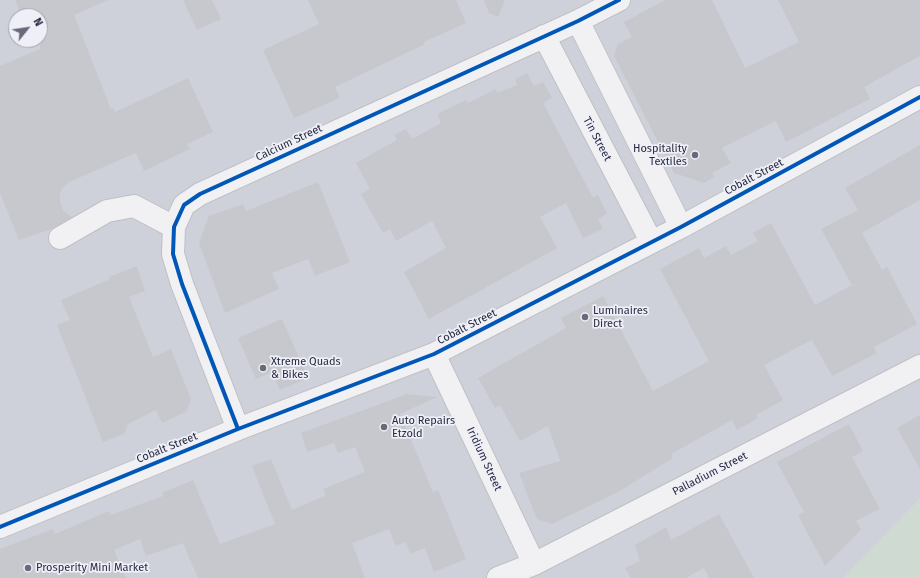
<!DOCTYPE html>
<html>
<head>
<meta charset="utf-8">
<style>
	body { margin:0 }
	#map { position:relative; width:920px; height:578px; overflow:hidden; background:#e1e2e7; font-family:"Fira Sans",sans-serif }
	canvas { display:block }
	.north { position:absolute; left:8px; top:8px; width:40px; height:40px; box-sizing:border-box; background:#eff0f7; border:1px solid #9fa1ae; border-radius:50%; rotate:60deg; font-size:11px; font-weight:700; line-height:16px; text-align:center; color:#272a41 }
	.north::after { content:''; display:block; margin:auto; width:14px; height:18px; background:#686a7b; clip-path:polygon(50% 0,100% 100%,50% 72%,0 100%) }
</style>
</head>
<body>
<div id="map">
<canvas width="920" height="578"></canvas>
<div class="north">N</div>
</div>
<script>
const ctx = document.querySelector('canvas').getContext('2d');
ctx.lineJoin = 'round';
function fill(path, color) {
  ctx.fillStyle = color;
  ctx.fill(path, 'evenodd');
}
function shape(rows) {
  const path = new Path2D();
  for (const r of rows) {
    path.moveTo(r[0], r[1]);
    for (let i = 2; i < r.length; i += 2) path.lineTo(r[i], r[i + 1]);
  }
  return path;
}
function strokePath(path, color, width, dash) {
  ctx.strokeStyle = color;
  ctx.lineWidth = width;
  ctx.lineCap = dash ? 'butt' : 'round';
  ctx.setLineDash(dash || []);
  ctx.stroke(path);
}
function drawText(font, color, halo, rows, align = 'center') {
  ctx.font = font + ' "Fira Sans",sans-serif';
  ctx.lineWidth = 3.5;
  ctx.setLineDash([]);
  ctx.textBaseline = 'middle';
  ctx.strokeStyle = halo;
  ctx.fillStyle = color;
  for (const [text, x, y, turn = 0] of rows) {
    ctx.save();
    ctx.translate(x, y);
    ctx.rotate((+turn || 0) * Math.PI / 180);
    ctx.textAlign = isNaN(turn) ? turn : align;
    if (halo) ctx.strokeText(text, 0, 0);
    ctx.fillText(text, 0, 0);
    ctx.restore();
  }
}
const built = shape([
	[0,0,920,0,920,578,0,578],
	[16,16,40,16,40,40,16,40]
]);
const green = shape([
	[920,498,920,578,843,578]
]);
const building = shape([
	[15,0,108,0,74,15,111,109,113,108,115,112,188,78,213,132,187,144,190,149,144,171,136,153,69,182,62,188,60,194,60,201,63,211,72,217,52,229,19,240,0,193,0,66,40,49,40,16,22,16],
	[183,0,212,0,221,19,197,30],
	[308,0,456,0,466,23,424,42,425,44,335,87,340,98,294,118,263,50,319,24],
	[484,0,505,0,498,17,489,13],
	[665,0,712,0,745,68,799,42,778,0,920,0,920,56,864,87,870,99,786,142,776,121,722,148,731,163,712,173,714,177,704,183,674,173,614,56,618,44,632,37,624,22],
	[527,73,534,86,543,82,552,98,543,103,593,198,598,195,607,214,598,219,603,229,583,238,566,203,540,217,557,248,429,319,404,272,446,248,432,221,396,241,390,229,383,233,361,194,370,189,356,163,397,140,394,135,406,129,412,139,441,123,437,114,466,100,468,103,496,89,497,93,517,85,515,79],
	[920,145,920,200,862,233,882,270,887,267,917,324,874,347,877,353,832,376,812,340,764,365,783,400,756,415,758,418,737,430,732,420,671,454,673,458,618,492,552,524,537,519,519,473,560,461,548,426,520,441,500,405,495,408,478,378,566,328,561,318,603,296,653,391,709,361,660,269,699,248,704,258,726,246,731,255,758,241,753,233,771,223,815,305,852,285,821,229,858,210,845,188],
	[318,182,350,262,315,276,308,259,272,273,279,289,225,313,199,243,209,216,243,204,246,211],
	[137,266,145,291,129,297,153,357,171,349,191,399,187,411,162,423,156,410,128,424,124,434,103,442,57,325,70,320,61,300,110,279,109,277],
	[282,319,308,378,280,390,272,372,256,379,238,338],
	[407,394,437,397,400,414,433,492,438,490,466,559,434,572,425,548,410,554,406,542,396,546,389,529,352,543,365,578,198,578,183,543,146,556,140,539,114,550,126,578,0,578,0,549,53,529,55,534,109,511,111,515,163,496,162,493,193,480,220,544,275,524,252,466,271,459,292,510,326,495,323,489,365,472,355,447,338,453,334,443,307,452,301,433],
	[920,415,920,469,897,428],
	[849,424,863,451,852,457,880,509,856,521,861,530,825,566,798,515,804,512,777,462],
	[719,514,754,578,709,578,704,568,686,578,631,578,625,568,640,561,635,545,666,527,671,540]
]);
const minor = shape([
	[578,21,681,227],
	[544,36,651,241],
	[60,238,107,211,134,206,174,227],
	[434,354,534,564],
	[238,429,182,284,173,254,174,227,184,205,200,194,578,21,619,0],
	[0,527,238,429,434,354,681,227,920,97],
	[498,578,534,564,920,366]
]);
const cycleway = shape([
	[238,429,182,284,173,254,174,227,184,205,200,194,578,21,619,0],
	[0,527,238,429,434,354,681,227,920,97]
]);
const markers = [
	[695,155,4,"#686a7b"],
	[585,317,4,"#686a7b"],
	[263,368,4,"#686a7b"],
	[384,427,4,"#686a7b"],
	[28,568,4,"#686a7b"]
];
const streetNames = [
	["Tin Street",597,139,62],
	["Calcium Street",289,143,-25],
	["Cobalt Street",754,177,-28],
	["Cobalt Street",467,327,-27],
	["Cobalt Street",167,448,-22],
	["Iridium Street",484,459,65],
	["Palladium Street",710,474,-27]
];
const poiNames = [
	["Hospitality",687,149,"right"],
	["Textiles",687,162,"right"],
	["Luminaires",593,311],
	["Direct",593,324],
	["Xtreme Quads",271,362],
	["& Bikes",271,375],
	["Auto Repairs",392,421],
	["Etzold",392,434],
	["Prosperity Mini Market",36,568]
];
fill(built, '#cfd1da');
fill(green, '#cfdad2');
fill(building, '#c7c8ce');
strokePath(minor, '#bfc0c5', 24);
strokePath(minor, '#f1f1f3', 22);
strokePath(cycleway, '#0057b8', 4);
for (const [x, y, r, color] of markers) {
  const dot = new Path2D();
  dot.arc(x, y, r, 0, 2 * Math.PI);
  ctx.fillStyle = color;
  ctx.fill(dot);
  strokePath(dot, '#eff0f7', 1.5);
}
drawText('11px', '#272a41', '#eff0f7', streetNames);
drawText('11px', '#272a41', '#eff0f7', poiNames, 'left');
</script>
</body>
</html>
